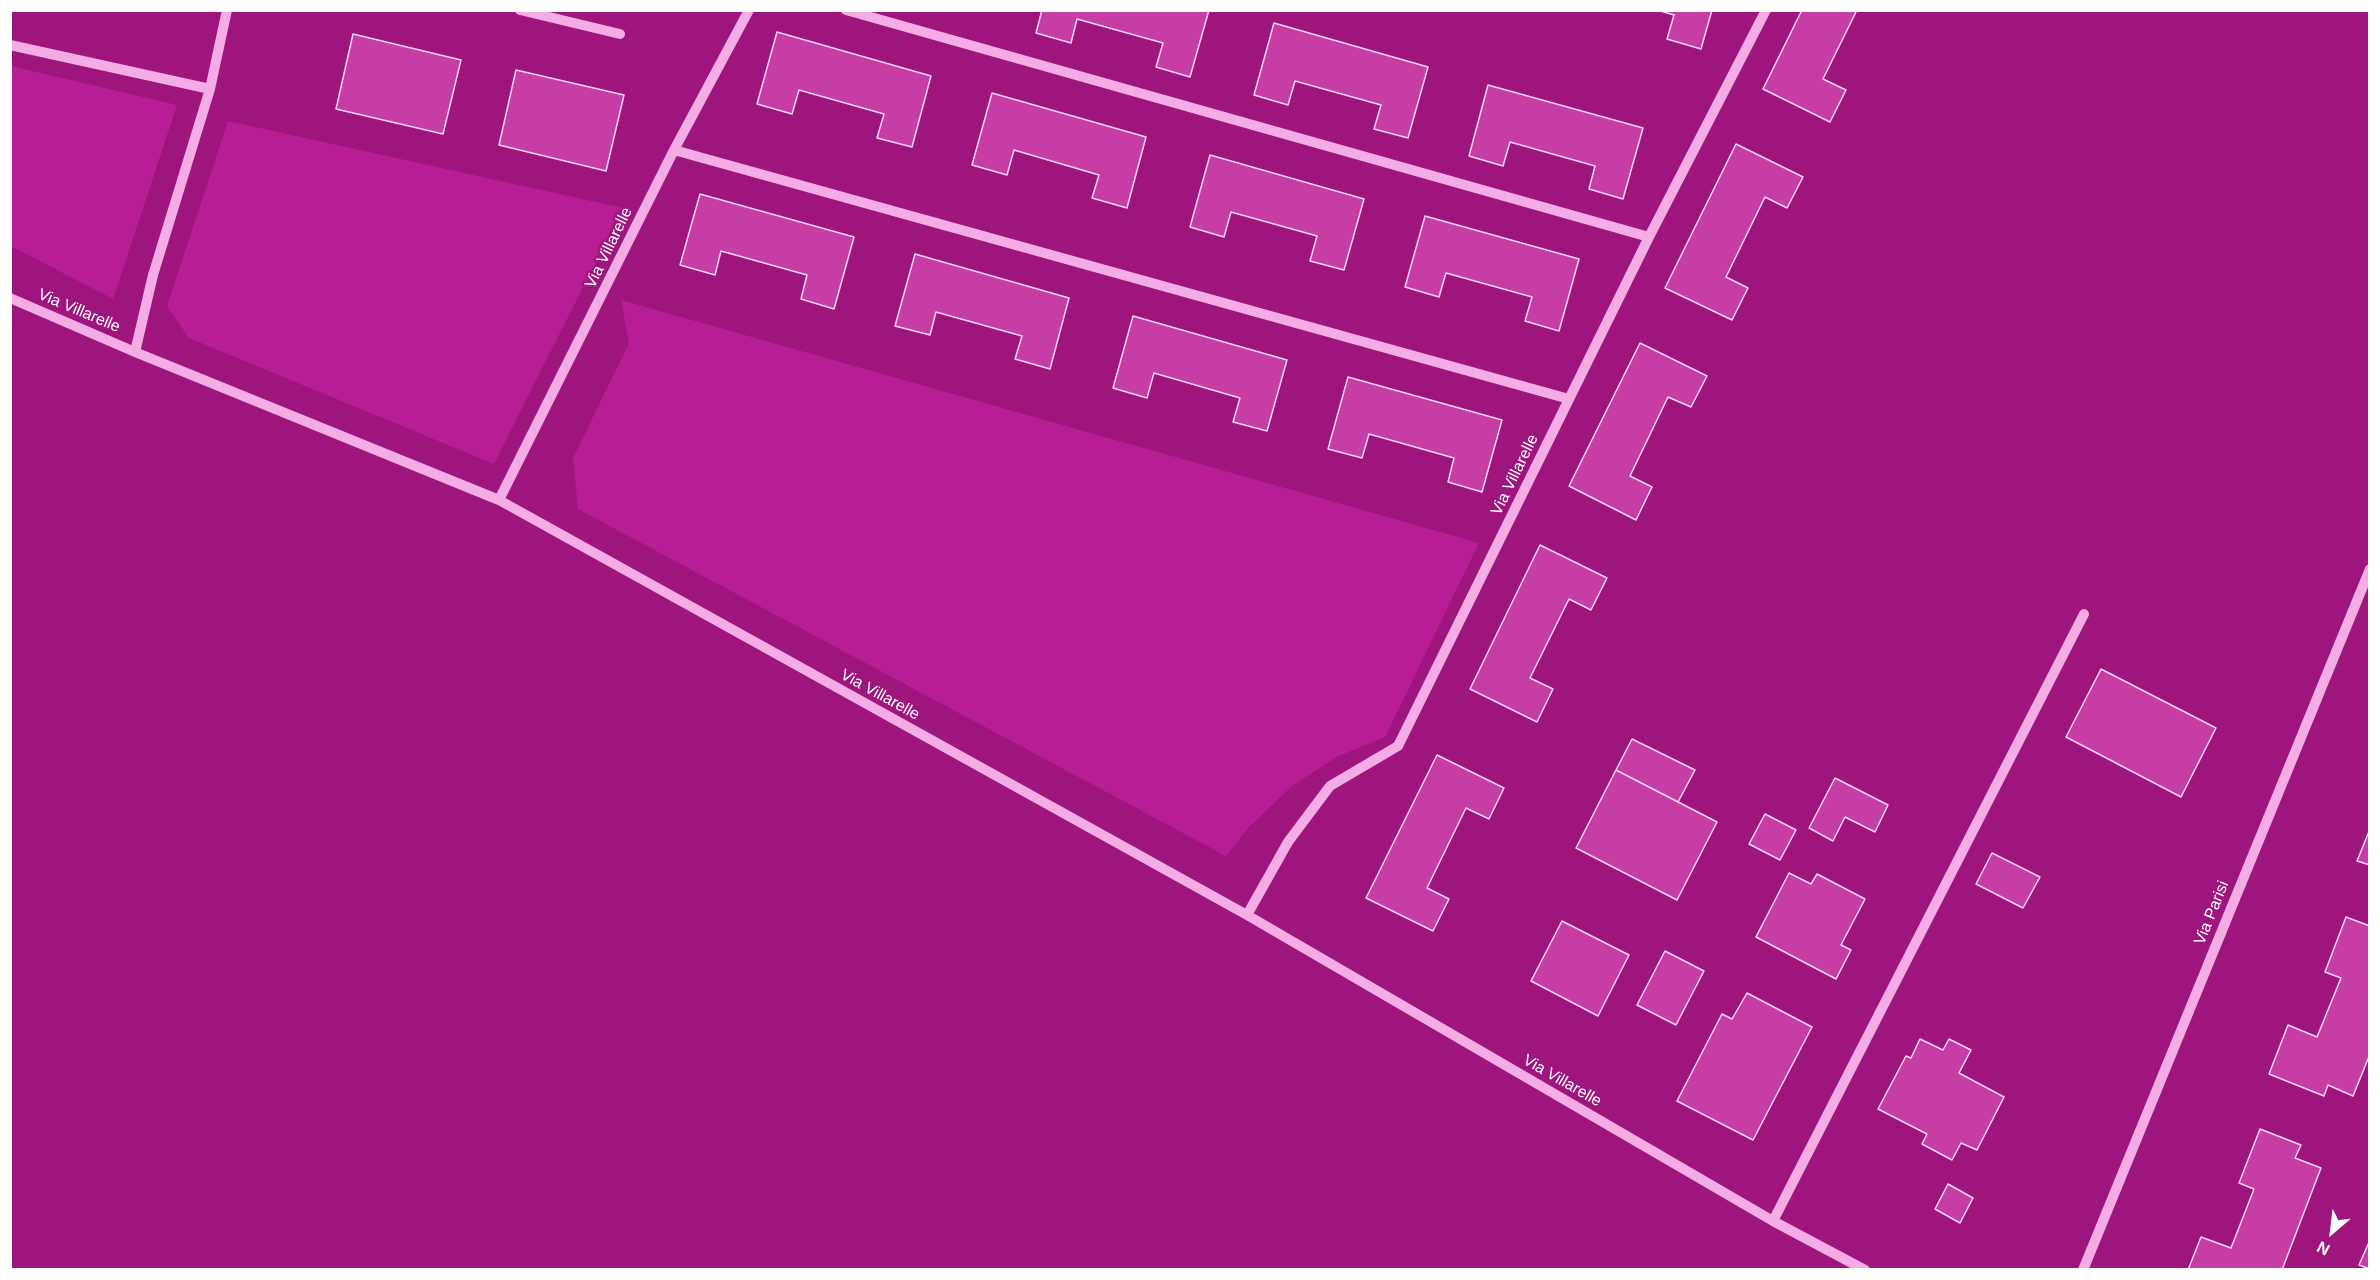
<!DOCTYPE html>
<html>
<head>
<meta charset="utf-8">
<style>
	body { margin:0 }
	#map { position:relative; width:2380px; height:1280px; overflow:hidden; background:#9f157e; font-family:Helvetica,sans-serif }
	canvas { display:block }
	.frame { position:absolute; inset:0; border:12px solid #fff; pointer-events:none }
	.north { position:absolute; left:2302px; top:1202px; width:60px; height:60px; -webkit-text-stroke:4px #9f157e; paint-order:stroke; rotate:208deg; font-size:16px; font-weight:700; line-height:24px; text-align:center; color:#fff }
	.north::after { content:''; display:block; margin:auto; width:21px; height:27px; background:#fff; clip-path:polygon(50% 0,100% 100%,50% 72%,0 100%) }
</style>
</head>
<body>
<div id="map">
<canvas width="2380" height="1280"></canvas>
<div class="frame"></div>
<div class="north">N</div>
</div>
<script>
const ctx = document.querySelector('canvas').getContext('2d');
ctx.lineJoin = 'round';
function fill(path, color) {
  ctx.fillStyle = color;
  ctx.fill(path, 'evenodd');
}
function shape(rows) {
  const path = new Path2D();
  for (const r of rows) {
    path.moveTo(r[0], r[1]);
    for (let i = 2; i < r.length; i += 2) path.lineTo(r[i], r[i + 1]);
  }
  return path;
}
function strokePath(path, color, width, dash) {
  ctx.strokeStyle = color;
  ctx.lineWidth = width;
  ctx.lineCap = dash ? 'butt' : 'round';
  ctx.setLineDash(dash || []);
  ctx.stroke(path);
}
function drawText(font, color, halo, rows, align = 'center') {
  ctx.font = font + ' Helvetica,sans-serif';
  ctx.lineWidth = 5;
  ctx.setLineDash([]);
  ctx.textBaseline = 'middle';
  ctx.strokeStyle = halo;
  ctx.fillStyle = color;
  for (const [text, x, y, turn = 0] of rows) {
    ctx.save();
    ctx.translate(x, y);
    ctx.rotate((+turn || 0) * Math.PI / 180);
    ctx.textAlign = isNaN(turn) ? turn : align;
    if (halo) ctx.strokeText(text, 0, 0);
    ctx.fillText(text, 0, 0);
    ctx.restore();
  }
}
const green = shape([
	[11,66,177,105,113,299,11,246],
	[228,121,623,208,494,464,189,338,167,306],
	[621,300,1479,543,1385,737,1336,757,1292,786,1249,827,1226,856,578,509,573,458,629,343]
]);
const building = shape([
	[1042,10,1209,10,1190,77,1156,67,1163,43,1077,19,1071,43,1036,33,1042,10],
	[1657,10,1712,10,1701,49,1667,39,1674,15,1657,10],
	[1802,10,1857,10,1823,79,1846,90,1830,122,1763,89,1802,10],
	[1274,23,1428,67,1408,138,1374,129,1381,105,1295,81,1288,105,1254,95,1274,23],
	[777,32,931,76,912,147,877,138,884,114,799,90,792,114,757,104,777,32],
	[353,34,461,60,443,134,336,109,353,34],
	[516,70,624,95,606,171,499,145,516,70],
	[1488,85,1643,128,1623,199,1589,189,1595,166,1510,142,1503,166,1469,156,1488,85],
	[992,93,1146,137,1127,208,1092,198,1099,175,1014,150,1007,175,972,165,992,93],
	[1736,144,1803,177,1787,208,1765,197,1726,277,1748,288,1732,320,1665,288,1736,144],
	[1210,155,1364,199,1344,270,1310,261,1317,236,1231,212,1224,237,1190,227,1210,155],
	[700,194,854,237,834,309,801,299,807,275,721,251,715,275,680,265,700,194],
	[1425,216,1579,259,1559,331,1525,321,1532,297,1446,273,1439,297,1405,287,1425,216],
	[915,254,1069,298,1050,369,1015,359,1022,336,936,312,930,335,895,326,915,254],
	[1133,316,1287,360,1267,431,1233,422,1240,398,1154,373,1147,398,1113,388,1133,316],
	[1640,343,1707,376,1691,407,1668,397,1630,476,1652,487,1636,520,1569,486,1640,343],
	[1348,377,1502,420,1482,492,1448,482,1454,458,1369,434,1362,458,1328,449,1348,377],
	[1540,545,1607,578,1591,610,1569,599,1530,678,1553,689,1537,722,1470,689,1540,545],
	[2101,669,2216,728,2181,797,2066,737,2101,669],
	[1632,739,1695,770,1678,802,1616,770,1632,739],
	[1437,755,1504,788,1489,819,1466,808,1427,888,1449,899,1433,931,1366,898,1437,755],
	[1616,770,1717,822,1677,900,1576,848,1616,770],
	[1835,778,1888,805,1875,832,1845,817,1833,841,1809,828,1835,778],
	[1765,814,1796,830,1780,860,1749,844,1765,814],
	[2370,829,2370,865,2357,861,2370,829],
	[1992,853,2040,877,2023,908,1976,884,1992,853],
	[1789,873,1811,884,1817,874,1865,899,1841,945,1851,950,1836,979,1756,937,1789,873],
	[2346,917,2370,926,2370,1054,2353,1096,2328,1085,2324,1096,2269,1074,2288,1025,2317,1037,2341,978,2325,972,2346,917],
	[1562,921,1629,955,1598,1016,1531,981,1562,921],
	[1665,951,1704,971,1676,1025,1637,1005,1665,951],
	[1747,993,1812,1027,1753,1140,1677,1101,1722,1014,1732,1019,1747,993],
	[1920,1039,1943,1050,1949,1039,1971,1050,1959,1073,2004,1097,1977,1150,1961,1143,1952,1160,1922,1144,1927,1134,1878,1109,1906,1056,1911,1058,1920,1039],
	[2260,1129,2301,1145,2295,1158,2321,1168,2282,1270,2188,1270,2201,1237,2231,1248,2254,1189,2239,1183,2260,1129],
	[1948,1184,1973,1198,1960,1223,1935,1209,1948,1184],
	[2370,1240,2370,1269,2359,1265,2370,1240]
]);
const minor = shape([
	[520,10,620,34],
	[846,10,1649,237],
	[10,45,210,89],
	[674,150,1569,399],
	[10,298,135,352,499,500,1247,915,1773,1221,1865,1270],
	[135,352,153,275,210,89,227,10],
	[499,500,674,150,749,10],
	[1247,915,1288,842,1330,786,1398,746,1649,237,1766,10],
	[1773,1221,2084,614],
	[2083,1270,2370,569]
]);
const streetNames = [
	["Via Villarelle",609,248,-64],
	["Via Villarelle",79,311,23],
	["Via Villarelle",1515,475,-64],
	["Via Villarelle",880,695,29],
	["Via Parisi",2212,913,-68],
	["Via Villarelle",1562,1081,30]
];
fill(green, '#b91d96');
fill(building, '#c63da6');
strokePath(building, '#fdd6f4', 1.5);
strokePath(minor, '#f4ade4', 10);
drawText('16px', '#fff', '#9f157e', streetNames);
</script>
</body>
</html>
